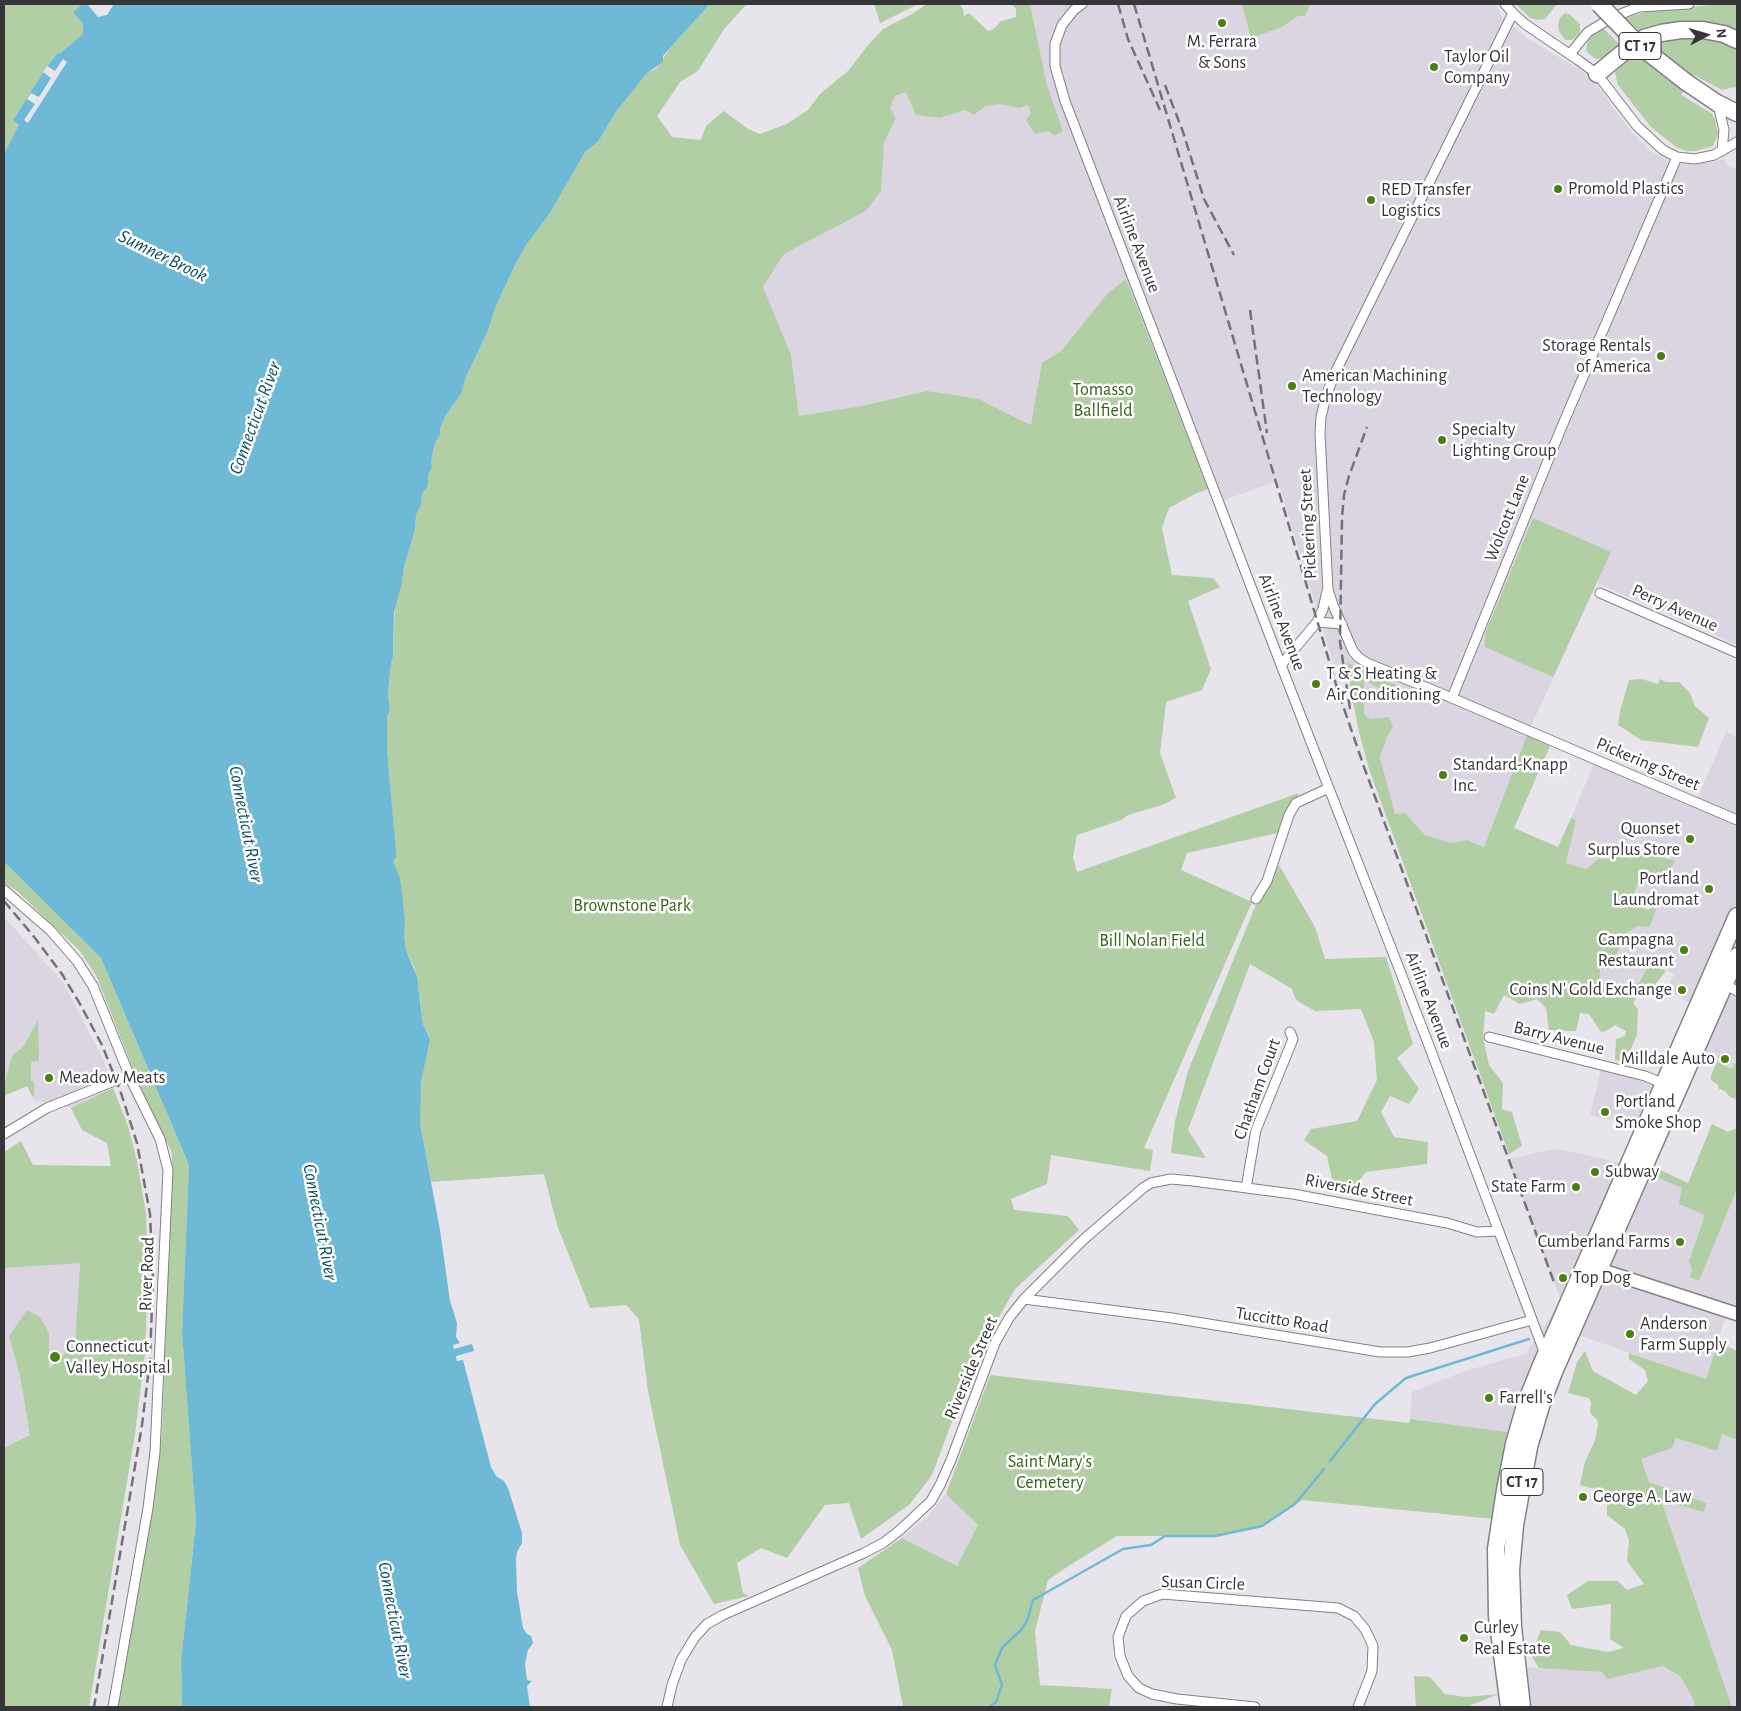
<!DOCTYPE html>
<html>
<head>
<meta charset="utf-8">
<style>
	body { margin:0 }
	#map { position:relative; width:1741px; height:1711px; overflow:hidden; background:#e7e4eb; font-family:"Alegreya Sans",sans-serif }
	canvas { display:block }
	.frame { position:absolute; inset:0; border:5px solid #363538; pointer-events:none }
	.north { position:absolute; left:1681px; top:10px; width:50px; height:50px; -webkit-text-stroke:4px #fff; paint-order:stroke; rotate:84deg; font-size:14px; font-weight:700; line-height:20px; text-align:center; color:#363538 }
	.north::after { content:''; display:block; margin:auto; width:18px; height:22px; background:#363538; clip-path:polygon(50% 0,100% 100%,50% 72%,0 100%) }
</style>
</head>
<body>
<div id="map">
<canvas width="1741" height="1711"></canvas>
<div class="frame"></div>
<div class="north">N</div>
</div>
<script>
const ctx = document.querySelector('canvas').getContext('2d');
ctx.lineJoin = 'round';
function fill(path, color) {
  ctx.fillStyle = color;
  ctx.fill(path, 'evenodd');
}
function shape(rows) {
  const path = new Path2D();
  for (const r of rows) {
    path.moveTo(r[0], r[1]);
    for (let i = 2; i < r.length; i += 2) path.lineTo(r[i], r[i + 1]);
  }
  return path;
}
function strokePath(path, color, width, dash) {
  ctx.strokeStyle = color;
  ctx.lineWidth = width;
  ctx.lineCap = dash ? 'butt' : 'round';
  ctx.setLineDash(dash || []);
  ctx.stroke(path);
}
function drawText(font, color, halo, rows, align = 'center') {
  ctx.font = font + ' "Alegreya Sans",sans-serif';
  ctx.lineWidth = 5;
  ctx.setLineDash([]);
  ctx.textBaseline = 'middle';
  ctx.strokeStyle = halo;
  ctx.fillStyle = color;
  for (const [text, x, y, turn = 0] of rows) {
    ctx.save();
    ctx.translate(x, y);
    ctx.rotate((+turn || 0) * Math.PI / 180);
    ctx.textAlign = isNaN(turn) ? turn : align;
    if (halo) ctx.strokeText(text, 0, 0);
    ctx.fillText(text, 0, 0);
    ctx.restore();
  }
}
const built = shape([
	[1030,4,1495,4,1502,17,1527,38,1582,71,1599,88,1630,130,1649,150,1669,161,1682,164,1706,163,1724,159,1725,163,1737,170,1737,645,1597,583,1527,735,1484,847,1467,840,1451,843,1425,835,1405,813,1395,815,1380,756,1387,737,1393,727,1370,719,1363,714,1364,680,1395,697,1346,662,1334,666,1278,481,1224,500,1193,420,1182,424,1126,279,1108,293,1061,351,1042,364,1032,425,979,399,862,406,799,417,791,355,763,288,784,254,865,211,881,191,884,143,896,118,889,108,895,96,906,91,940,118,965,110,974,115,986,106,1000,104,1019,108,1028,105,1041,131,1063,131,1047,85],
	[1726,732,1737,737,1737,901,1693,1005,1671,991,1670,982,1675,974,1651,965,1648,966,1639,983,1598,988,1600,968,1610,968,1627,933,1637,925,1650,927,1656,909,1651,907,1653,898,1634,891,1639,879,1659,884,1674,861,1609,856,1608,859,1598,859,1586,869,1566,863,1576,820,1571,818,1597,757,1697,799],
	[4,917,63,982,104,1061,113,1088,71,1108,34,1100,27,1086,4,1096],
	[1737,977,1737,1063,1735,1063,1732,1069,1702,1057],
	[1601,1069,1645,1080,1656,1085,1637,1131,1633,1126,1590,1115],
	[1555,1149,1587,1155,1623,1164,1682,1188,1705,1215,1689,1261,1699,1281,1737,1189,1737,1306,1730,1303,1706,1379,1552,1326,1512,1435,1507,1432,1410,1419,1412,1392,1465,1371,1525,1354,1561,1301,1508,1159],
	[80,1262,75,1344,48,1370,49,1334,9,1336,20,1376,30,1436,4,1448,4,1268],
	[1722,1434,1737,1440,1737,1707,1732,1707,1661,1500,1704,1512,1707,1503,1649,1482,1641,1458,1672,1448,1676,1438,1717,1451],
	[946,1494,978,1525,957,1567,902,1538,928,1516],
	[1663,1666,1680,1676,1693,1699,1695,1707,1530,1707,1523,1667,1602,1672,1607,1679]
]);
const green = shape([
	[4,4,82,4,73,12,83,24,83,34,59,54,57,52,47,66,13,120,20,125,4,154],
	[710,4,747,4,724,29,698,71,681,81,657,116,672,137,701,140,706,126,724,111,748,129,760,134,787,124,808,110,820,94,849,70,868,45,883,29,914,13,927,4,959,4,963,9,964,16,969,13,988,31,995,28,1001,21,1016,17,1016,9,1012,4,1030,4,1047,85,1063,131,1054,136,1049,131,1035,134,1026,120,1031,113,1028,105,1019,108,1000,104,986,106,974,115,965,110,940,118,916,115,906,92,895,96,890,108,896,118,884,143,881,191,866,211,784,254,763,287,791,355,799,416,862,406,927,391,979,399,1031,425,1042,363,1061,351,1108,293,1126,279,1208,489,1195,494,1169,508,1162,528,1172,575,1213,578,1220,587,1188,601,1211,669,1202,690,1166,702,1160,753,1176,798,1162,805,1128,815,1121,820,1077,835,1073,857,1077,872,1299,793,1282,832,1187,853,1181,870,1252,902,1144,1148,1153,1150,1150,1171,1051,1155,1047,1184,1011,1199,1014,1210,1068,1216,1079,1230,1015,1289,976,1357,932,1475,910,1504,861,1539,849,1503,825,1505,787,1558,761,1548,737,1563,743,1593,749,1596,714,1604,680,1545,648,1391,639,1319,626,1305,590,1308,557,1225,544,1174,431,1182,420,1123,419,1109,421,1082,429,1036,423,1024,420,997,414,967,406,950,393,862,396,857,387,749,387,717,390,710,388,694,391,664,393,657,395,604,402,583,404,567,415,530,416,515,421,505,422,494,428,486,428,476,432,467,431,461,435,443,440,435,440,428,446,415,461,394,466,377,487,333,496,306,515,265,527,244,550,213,585,152,598,142,615,113,647,73,658,67,670,48],
	[874,4,918,4,880,23],
	[1242,4,1308,4,1309,7,1305,16,1298,16,1282,27,1251,38],
	[1516,4,1557,4,1545,19,1537,20,1530,18],
	[1714,4,1737,4,1737,33,1643,34,1626,18,1648,11,1711,5],
	[1565,13,1569,14,1580,24,1580,33,1573,40,1565,40,1559,31,1558,25,1560,18],
	[1602,27,1621,46,1604,58,1596,59,1588,53,1586,50,1588,40],
	[1705,36,1733,45,1737,48,1737,89,1735,87,1722,90,1694,75,1681,95,1711,113,1715,119,1718,134,1713,146,1696,151,1686,151,1676,147,1651,127,1618,85,1615,72,1621,64,1630,56,1662,39],
	[1533,518,1611,552,1553,677,1485,647,1485,634],
	[1346,662,1402,688,1395,697,1364,680,1364,714,1370,719,1389,717,1393,727,1387,737,1380,757,1395,814,1405,813,1425,835,1451,843,1467,840,1484,847,1527,735,1550,746,1514,828,1558,847,1571,818,1576,820,1566,863,1586,869,1598,859,1608,859,1609,856,1629,857,1636,851,1675,861,1659,884,1639,880,1630,903,1649,910,1651,907,1656,909,1650,927,1637,926,1627,933,1610,968,1600,969,1599,988,1639,983,1648,966,1651,965,1666,971,1648,993,1637,996,1633,1003,1638,1010,1637,1035,1625,1062,1615,1060,1616,1039,1625,1036,1626,1031,1615,1025,1606,1031,1601,1032,1589,1014,1580,1013,1576,1031,1549,1030,1546,1008,1537,999,1520,1004,1504,995,1494,1014,1485,1011,1483,1038,1489,1065,1503,1083,1502,1109,1512,1112,1522,1146,1509,1154,1369,769,1358,728],
	[1642,679,1658,684,1660,679,1666,682,1679,682,1690,693,1695,706,1709,718,1698,747,1641,740,1618,725,1620,711,1629,680],
	[4,862,101,958,189,1165,182,1332,196,1522,181,1661,182,1707,118,1707,149,1525,162,1435,172,1153,139,1084,96,975,79,950,17,891,4,883],
	[1279,865,1315,927,1325,959,1386,957,1413,1044,1397,1058,1419,1089,1409,1104,1390,1096,1381,1112,1394,1137,1428,1142,1427,1164,1366,1172,1350,1192,1334,1188,1327,1156,1304,1140,1311,1129,1357,1121,1377,1080,1374,1042,1361,1009,1315,1011,1296,1000,1292,989,1250,964,1188,1130,1206,1158,1171,1153,1175,1121,1188,1071,1255,907],
	[38,1020,39,1061,31,1062,31,1081,34,1081,34,1096,32,1096,27,1086,4,1096,6,1078,12,1056,24,1046],
	[1717,1062,1732,1069,1735,1063,1737,1063,1737,1099,1730,1097,1725,1091,1719,1089,1717,1084,1711,1080,1711,1075],
	[113,1088,128,1126,137,1161,146,1213,148,1275,145,1353,135,1434,89,1707,4,1707,4,1448,30,1435,20,1376,9,1336,27,1310,40,1317,49,1334,49,1369,75,1344,80,1263,4,1268,4,1152,21,1141,33,1165,111,1166,107,1143,82,1130,71,1108],
	[1712,1124,1728,1132,1737,1128,1737,1189,1699,1281,1690,1277,1692,1269,1689,1261,1705,1215,1679,1204,1682,1188,1653,1176,1656,1168,1688,1183],
	[1718,1342,1737,1351,1737,1440,1722,1434,1717,1451,1676,1438,1672,1448,1641,1459,1649,1482,1707,1503,1704,1512,1661,1500,1732,1707,1695,1707,1693,1699,1680,1676,1663,1666,1607,1679,1602,1672,1539,1668,1531,1655,1541,1630,1560,1632,1571,1645,1608,1652,1624,1648,1610,1639,1611,1604,1572,1609,1567,1595,1588,1581,1618,1581,1627,1590,1644,1584,1627,1561,1629,1541,1625,1529,1607,1515,1607,1492,1580,1485,1585,1462,1595,1440,1598,1425,1597,1420,1590,1413,1591,1403,1589,1398,1568,1393,1577,1362,1585,1351,1593,1371,1636,1395,1648,1381,1645,1370,1629,1359,1629,1353,1706,1379],
	[990,1375,1409,1423,1410,1419,1507,1432,1512,1435,1494,1519,1302,1500,1262,1526,1215,1536,1117,1536,1070,1565,1048,1580,1035,1631,1040,1685,1112,1689,1109,1707,903,1707,892,1650,865,1596,858,1568,902,1538,957,1566,978,1525,946,1494],
	[1414,1676,1430,1677,1445,1694,1466,1697,1499,1694,1466,1707,1416,1707]
]);
const water = shape([
	[82,4,87,4,98,17,107,15,114,4,710,4,670,48,663,56,663,62,647,73,615,113,598,142,585,152,550,213,527,244,515,265,496,306,487,333,466,377,461,394,446,415,440,428,440,435,435,443,431,461,432,467,428,476,428,486,422,494,421,505,416,515,415,530,404,567,402,583,394,612,393,657,391,664,388,694,390,710,387,717,387,749,396,852,396,857,393,862,400,878,405,921,404,934,406,950,417,977,423,1024,430,1039,421,1082,420,1123,440,1230,450,1301,457,1323,456,1337,460,1343,453,1345,454,1349,472,1344,474,1351,456,1356,456,1358,457,1361,463,1360,491,1467,496,1476,504,1481,508,1488,522,1533,522,1543,517,1552,516,1559,517,1592,523,1628,527,1634,531,1636,533,1643,528,1650,525,1664,527,1680,532,1681,527,1686,530,1707,182,1707,181,1661,196,1522,182,1332,189,1165,101,958,4,862,4,154,19,125,13,120,47,66,58,52,59,54,83,34,83,24,73,12]
]);
const pier = shape([
	[63,59,67,62,28,123,24,120,35,104,27,99,31,93,39,97,51,78,43,72,47,66,55,71]
]);
const stream = shape([
	[1330,1461,1375,1404,1406,1378,1529,1339],
	[989,1707,996,1702,1002,1685,995,1665,1002,1648,1021,1630,1027,1621,1033,1600,1123,1549,1151,1545,1165,1536,1215,1536,1262,1526,1295,1504,1324,1469]
]);
const street = shape([
	[1082,4,1074,10,1062,25,1055,44,1055,66,1065,101,1281,665,1428,1043,1545,1354],
	[1505,4,1513,13,1525,24,1578,60,1597,74,1637,126,1663,150,1677,157,1695,159,1714,155,1737,142],
	[1513,13,1336,371,1326,396,1321,417,1320,434,1328,590,1333,605,1353,651,1358,657,1367,663,1452,698,1737,820],
	[1570,54,1588,32,1613,17,1639,7,1689,4],
	[1718,105,1724,130,1722,151],
	[1600,593,1737,653],
	[1317,622,1342,624],
	[1281,665,1317,622,1323,609,1327,591],
	[1452,698,1560,431,1677,157],
	[4,890,50,930,77,961,93,986,132,1082,160,1139,168,1170,155,1452,148,1508,113,1707],
	[1256,899,1267,881,1289,815,1296,803,1329,788],
	[1722,983,1737,991],
	[1489,1037,1645,1076,1667,1085],
	[4,1134,47,1108,129,1075],
	[1246,1188,1256,1130,1293,1039,1290,1032],
	[1024,1299,1172,1318,1380,1352,1408,1352,1430,1348,1532,1320],
	[667,1707,672,1685,681,1660,695,1637,707,1624,723,1615,864,1553,883,1543,900,1530,931,1501,940,1485,951,1460,995,1343,1009,1318,1024,1299,1083,1240,1143,1188,1151,1183,1171,1179,1193,1181,1293,1194,1447,1223,1477,1232,1499,1231],
	[1255,1707,1177,1699,1152,1694,1139,1688,1128,1676,1120,1656,1118,1637,1126,1616,1143,1601,1162,1594,1338,1608,1354,1616,1365,1629,1373,1646,1372,1671,1358,1707]
]);
const secondary = shape([
	[1592,1267,1737,1314]
]);
const highway = shape([
	[1597,74,1630,47,1644,38,1661,33,1681,30,1703,30,1724,34,1737,40],
	[1686,82,1717,103,1737,113],
	[1509,1707,1497,1616,1496,1549,1505,1490,1514,1444,1526,1402,1542,1363,1737,916],
	[1522,1707,1513,1627,1511,1570,1515,1525,1529,1447,1541,1406,1554,1372,1737,956]
]);
const rail = shape([
	[1118,4,1128,39,1160,110],
	[1134,4,1338,691,1364,767,1555,1285],
	[1165,85,1183,132,1204,199,1234,255],
	[1250,310,1267,433],
	[1350,709,1340,642,1342,518,1344,495,1349,476,1367,427],
	[4,901,35,938,62,974,80,1004,102,1045,120,1090,137,1143,150,1214,153,1279,150,1360,142,1425,94,1707]
]);
const highwayBridge = shape([
	[1599,4,1640,46,1686,82]
]);
const markers = [
	[1222,23,5,"#4a7f14"],
	[1434,67,5,"#4a7f14"],
	[1558,189,5,"#4a7f14"],
	[1371,200,5,"#4a7f14"],
	[1661,356,5,"#4a7f14"],
	[1292,386,5,"#4a7f14"],
	[1442,440,5,"#4a7f14"],
	[1316,684,5,"#4a7f14"],
	[1443,775,5,"#4a7f14"],
	[1690,839,5,"#4a7f14"],
	[1709,889,5,"#4a7f14"],
	[1684,950,5,"#4a7f14"],
	[1682,990,5,"#4a7f14"],
	[1725,1059,5,"#4a7f14"],
	[49,1078,5,"#4a7f14"],
	[1605,1112,5,"#4a7f14"],
	[1595,1172,5,"#4a7f14"],
	[1576,1187,5,"#4a7f14"],
	[1680,1242,5,"#4a7f14"],
	[1563,1278,5,"#4a7f14"],
	[1630,1334,5,"#4a7f14"],
	[55,1357,6,"#4a7f14"],
	[1489,1398,5,"#4a7f14"],
	[1583,1497,5,"#4a7f14"],
	[1464,1638,5,"#4a7f14"]
];
const shields = [
	[1640,46,42],
	[1522,1482,42]
];
const shieldNames = [
	["CT 17",1640,46],
	["CT 17",1522,1482]
];
const poiNames = [
	["M. Ferrara",1222,42,"center"],
	["& Sons",1222,63,"center"],
	["Taylor Oil",1444,57],
	["Company",1444,78],
	["Promold Plastics",1568,189],
	["RED Transfer",1381,190],
	["Logistics",1381,211],
	["Storage Rentals",1651,346,"right"],
	["of America",1651,367,"right"],
	["American Machining",1302,376],
	["Technology",1302,397],
	["Specialty",1452,430],
	["Lighting Group",1452,451],
	["T & S Heating &",1326,674],
	["Air Conditioning",1326,695],
	["Standard-Knapp",1453,765],
	["Inc.",1453,786],
	["Quonset",1680,829,"right"],
	["Surplus Store",1680,850,"right"],
	["Portland",1699,879,"right"],
	["Laundromat",1699,900,"right"],
	["Campagna",1674,940,"right"],
	["Restaurant",1674,961,"right"],
	["Coins N' Gold Exchange",1672,990,"right"],
	["Milldale Auto",1715,1059,"right"],
	["Meadow Meats",59,1078],
	["Portland",1615,1102],
	["Smoke Shop",1615,1123],
	["Subway",1605,1172],
	["State Farm",1566,1187,"right"],
	["Cumberland Farms",1670,1242,"right"],
	["Top Dog",1573,1278],
	["Anderson",1640,1324],
	["Farm Supply",1640,1345],
	["Connecticut",66,1347],
	["Valley Hospital",66,1368],
	["Farrell's",1499,1398],
	["George A. Law",1593,1497],
	["Curley",1474,1628],
	["Real Estate",1474,1649]
];
const streetNames = [
	["Airline Avenue",1137,244,69],
	["Wolcott Lane",1507,518,-68],
	["Pickering Street",1308,524,-93],
	["Perry Avenue",1675,608,24],
	["Airline Avenue",1282,622,69],
	["Pickering Street",1648,764,23],
	["Airline Avenue",1429,1000,69],
	["Barry Avenue",1559,1038,14],
	["Chatham Court",1257,1089,-70],
	["Riverside Street",1359,1190,11],
	["River Road",147,1274,-88],
	["Tuccitto Road",1282,1320,9],
	["Riverside Street",971,1368,-67],
	["Susan Circle",1203,1583,2]
];
const parkNames = [
	["Tomasso",1103,390],
	["Ballfield",1103,411],
	["Brownstone Park",632,906],
	["Bill Nolan Field",1152,941],
	["Saint Mary's",1050,1462],
	["Cemetery",1050,1483]
];
const waterNames = [
	["Sumner Brook",163,256,26],
	["Connecticut River",255,418,-70],
	["Connecticut River",246,824,79],
	["Connecticut River",320,1222,79],
	["Connecticut River",395,1620,79]
];
fill(built, '#dbd5e2');
fill(green, '#b1cea5');
fill(water, '#6ebad6');
fill(pier, '#e7e4eb');
strokePath(stream, '#6ebad6', 2.5);
strokePath(street, '#838086', 11);
strokePath(secondary, '#838086', 15);
strokePath(highway, '#838086', 19);
strokePath(street, '#fff', 9);
strokePath(secondary, '#fff', 12);
strokePath(highway, '#fff', 16);
strokePath(rail, '#747277', 2.5, [10, 5]);
strokePath(highwayBridge, '#838086', 19, []);
strokePath(highwayBridge, '#fff', 16);
for (const [x, y, r, color] of markers) {
  const dot = new Path2D();
  dot.arc(x, y, r, 0, 2 * Math.PI);
  ctx.fillStyle = color;
  ctx.fill(dot);
  strokePath(dot, '#fff', 2);
}
for (const [x, y, w] of shields) {
  const box = new Path2D();
  box.roundRect(x - w / 2, y - 13.5, w, 27, 4);
  ctx.fillStyle = '#fff';
  ctx.fill(box);
  strokePath(box, '#363538', 1);
}
drawText('bold 16px', '#363538', null, shieldNames);
drawText('18px', '#363538', '#fff', poiNames, 'left');
drawText('18px', '#363538', '#fff', streetNames);
drawText('18px', '#336319', '#fff', parkNames);
drawText('italic 19px', '#0c4e62', '#fff', waterNames);
</script>
</body>
</html>
